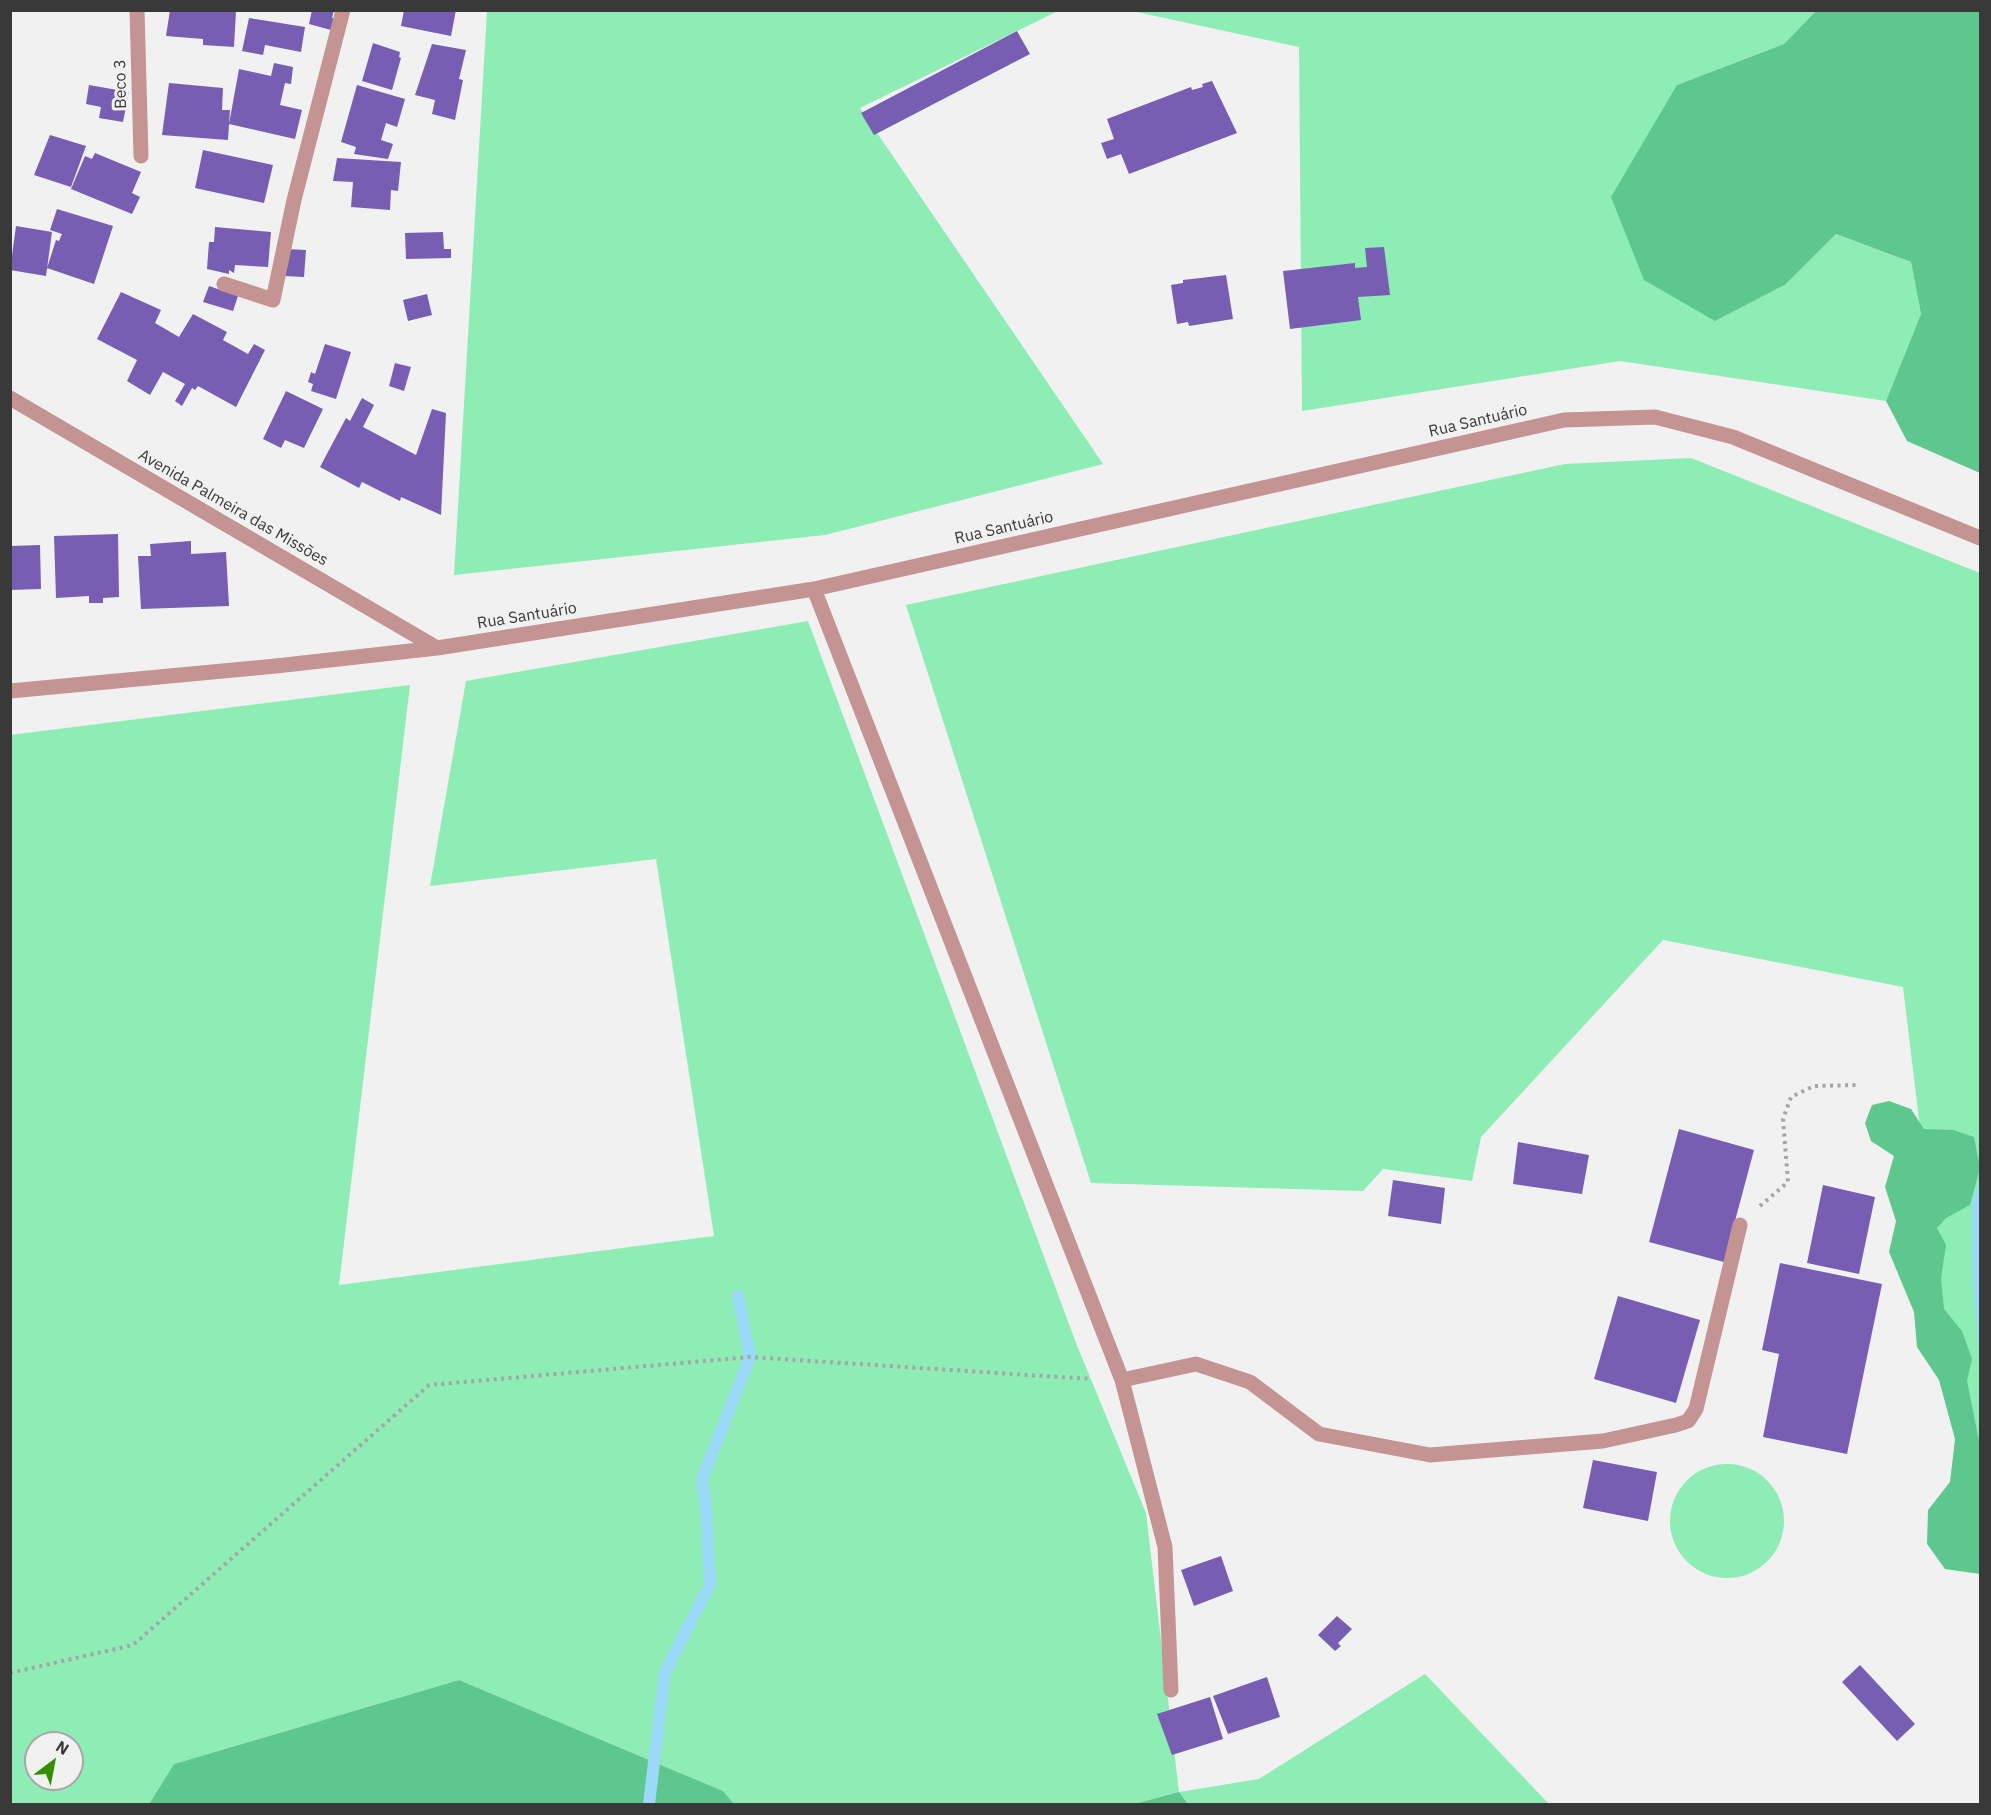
<!DOCTYPE html>
<html>
<head>
<meta charset="utf-8">
<style>
	body { margin:0 }
	#map { position:relative; width:1991px; height:1815px; overflow:hidden; background:#f1f1f2; font-family:"IBM Plex Sans",sans-serif }
	canvas { display:block }
	.frame { position:absolute; inset:0; border:12px solid #39393a; pointer-events:none }
	.north { position:absolute; left:24px; top:1731px; width:60px; height:60px; box-sizing:border-box; background:#f1f1f2; border:2px solid #a7a7a8; border-radius:50%; rotate:32deg; font-size:16px; font-weight:700; line-height:24px; text-align:center; color:#39393a }
	.north::after { content:''; display:block; margin:auto; width:21px; height:27px; background:#348f00; clip-path:polygon(50% 0,100% 100%,50% 72%,0 100%) }
</style>
</head>
<body>
<div id="map">
<canvas width="1991" height="1815"></canvas>
<div class="frame"></div>
<div class="north">N</div>
</div>
<script>
const ctx = document.querySelector('canvas').getContext('2d');
ctx.lineJoin = 'round';
function fill(path, color) {
  ctx.fillStyle = color;
  ctx.fill(path, 'evenodd');
}
function shape(rows) {
  const path = new Path2D();
  for (const r of rows) {
    if (r.length === 3) {
      path.moveTo(r[0] + r[2], r[1]);
      path.arc(r[0], r[1], r[2], 0, 2 * Math.PI);
      continue;
    }
    path.moveTo(r[0], r[1]);
    for (let i = 2; i < r.length; i += 2) path.lineTo(r[i], r[i + 1]);
  }
  return path;
}
function strokePath(path, color, width, dash) {
  ctx.strokeStyle = color;
  ctx.lineWidth = width;
  ctx.lineCap = dash ? 'butt' : 'round';
  ctx.setLineDash(dash || []);
  ctx.stroke(path);
}
function drawText(font, color, halo, rows, align = 'center') {
  ctx.font = font + ' "IBM Plex Sans",sans-serif';
  ctx.lineWidth = 6;
  ctx.setLineDash([]);
  ctx.textBaseline = 'middle';
  ctx.strokeStyle = halo;
  ctx.fillStyle = color;
  for (const [text, x, y, turn = 0] of rows) {
    ctx.save();
    ctx.translate(x, y);
    ctx.rotate((+turn || 0) * Math.PI / 180);
    ctx.textAlign = isNaN(turn) ? turn : align;
    if (halo) ctx.strokeText(text, 0, 0);
    ctx.fillText(text, 0, 0);
    ctx.restore();
  }
}
const green = shape([
	[487,11,1058,11,860,108,1103,464,825,535,454,575],
	[1132,11,1816,11,1784,44,1677,85,1786,284,1836,234,1911,262,1921,314,1886,401,1620,361,1302,411,1299,47],
	[1691,458,1980,573,1980,1539,1968,1525,1903,987,1663,940,1481,1137,1472,1181,1383,1169,1363,1191,1091,1183,906,605,1565,464],
	[808,621,1076,1343,1146,1513,1179,1792,1259,1779,1425,1674,1549,1804,1188,1804,1179,1792,1134,1804,734,1804,723,1791,459,1680,174,1764,149,1804,11,1804,10,735,410,685,339,1285,714,1236,656,859,430,886,466,681],
	[36,1743,72,1743,72,1779,36,1779],
	[1727,1521,57]
]);
const forest = shape([
	[1816,11,1980,11,1980,473,1907,441,1886,401,1921,314,1911,262,1836,234,1786,284,1715,321,1644,280,1611,197,1677,85,1784,44],
	[1889,1101,1911,1109,1924,1129,1953,1130,1974,1137,1980,1168,1970,1205,1946,1218,1937,1228,1946,1245,1941,1279,1944,1309,1962,1331,1972,1359,1967,1381,1980,1446,1980,1574,1945,1569,1927,1544,1928,1510,1950,1482,1955,1439,1939,1380,1917,1347,1914,1312,1889,1252,1896,1221,1885,1187,1894,1156,1871,1141,1865,1123,1872,1105],
	[459,1680,723,1791,734,1804,149,1804,174,1764],
	[1179,1792,1188,1804,1134,1804]
]);
const water = shape([
	[1980,1178,1980,1362,1973,1283,1972,1202]
]);
const stream = shape([
	[649,1804,665,1672,710,1584,706,1510,702,1479,750,1357,738,1296]
]);
const building = shape([
	[170,10,236,11,234,47,203,45,203,39,166,36],
	[312,10,334,10,332,18,335,19,331,30,309,24],
	[404,10,456,10,451,36,401,26],
	[249,18,305,27,301,52,265,45,263,55,242,51],
	[1017,31,1030,54,874,135,861,113],
	[373,43,400,52,399,57,401,58,392,90,362,81],
	[432,44,466,50,459,79,463,80,455,120,432,114,435,100,415,95],
	[274,63,293,67,291,84,285,83,280,105,302,110,295,139,229,124,239,69,271,76],
	[1212,81,1237,133,1129,174,1121,154,1107,159,1101,143,1114,139,1107,119,1191,87,1192,90,1203,87,1202,84],
	[169,83,223,88,222,110,230,110,228,140,162,135],
	[89,85,129,92,123,122,99,118,101,107,86,104],
	[357,85,405,99,397,127,386,123,381,140,393,144,388,159,354,154,356,147,341,142],
	[50,135,86,146,71,187,34,175],
	[203,150,273,165,264,203,195,188],
	[95,153,141,172,132,193,140,197,132,214,71,189,85,156,92,159],
	[337,158,401,162,398,191,391,190,390,210,351,207,353,182,333,181],
	[57,209,113,226,94,284,47,268,56,240,59,241,62,234,50,230],
	[16,226,52,232,46,276,10,270],
	[215,227,271,232,268,267,235,265,234,273,229,270,229,274,207,269,209,242,214,242],
	[443,232,444,249,451,249,451,258,406,259,405,233],
	[1384,247,1390,295,1358,297,1361,320,1290,329,1283,271,1355,263,1355,268,1367,267,1365,248],
	[286,249,306,250,304,277,284,276],
	[1226,275,1233,319,1189,326,1188,322,1177,324,1171,285,1183,283,1183,280],
	[209,286,238,296,233,311,203,302],
	[121,292,161,310,155,323,179,337,193,314,227,332,223,340,248,354,254,344,265,350,236,407,198,386,195,390,192,388,182,406,175,401,185,384,163,372,150,395,127,381,137,360,97,339],
	[427,294,432,315,408,321,403,300],
	[325,344,351,352,336,399,311,391,313,384,308,382,311,372,315,374],
	[395,363,411,367,404,391,389,386],
	[286,391,323,409,304,448,285,440,281,448,263,439],
	[362,398,374,405,363,427,416,455,432,409,446,413,441,515,401,497,400,501,362,482,359,488,320,467,346,418,350,421],
	[118,534,119,597,103,598,103,603,89,603,89,596,56,598,54,536],
	[191,541,191,554,226,552,229,606,141,609,138,556,151,556,150,544],
	[40,545,41,589,10,590,10,546],
	[1679,1129,1754,1150,1724,1262,1649,1242],
	[1518,1142,1589,1155,1582,1194,1513,1184],
	[1393,1180,1445,1188,1441,1224,1388,1216],
	[1823,1185,1875,1197,1859,1274,1807,1263],
	[1780,1263,1882,1284,1847,1454,1763,1437,1779,1354,1762,1350],
	[1618,1296,1700,1320,1676,1403,1594,1379],
	[1593,1460,1657,1472,1648,1521,1583,1508],
	[1221,1556,1233,1591,1194,1606,1181,1570],
	[1337,1616,1352,1629,1338,1643,1341,1646,1335,1651,1318,1635],
	[1860,1665,1915,1724,1897,1741,1842,1682],
	[1267,1677,1280,1717,1228,1734,1213,1696],
	[1210,1697,1223,1739,1172,1755,1157,1714]
]);
const path = shape([
	[1760,1206,1788,1182,1783,1119,1791,1097,1814,1086,1860,1085],
	[10,1673,133,1645,429,1385,750,1357,1091,1379]
]);
const minor = shape([
	[137,10,141,156],
	[224,284,273,300,294,200,343,10],
	[10,398,437,648],
	[814,589,1122,1380,1165,1547,1171,1690],
	[10,691,276,666,437,648,814,589,1564,420,1655,417,1733,437,1980,538],
	[1122,1380,1196,1364,1250,1382,1319,1434,1430,1455,1603,1441,1676,1425,1688,1421,1696,1409,1740,1225]
]);
const streetNames = [
	["Beco 3",121,84,-91],
	["Rua Santuário",1478,421,-13],
	["Avenida Palmeira das Missões",233,508,30],
	["Rua Santuário",1004,528,-13],
	["Rua Santuário",527,616,-9]
];
fill(green, '#8eecb5');
fill(forest, '#5dc78e');
fill(water, '#9bd9f9');
strokePath(stream, '#9bd9f9', 12);
fill(building, '#775eb2');
strokePath(path, '#a5a5a6', 4, [3, 4.5]);
strokePath(minor, '#c39491', 15);
drawText('16px', '#39393a', '#f1f1f2', streetNames);
</script>
</body>
</html>
